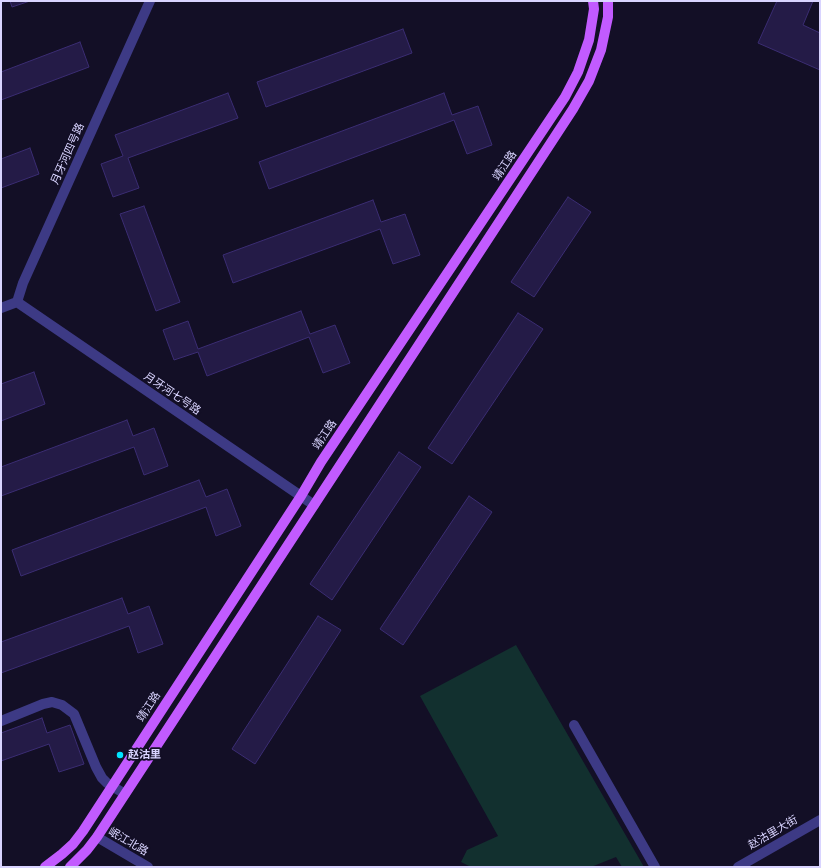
<!DOCTYPE html>
<html>
<head>
<meta charset="utf-8">
<style>
	body { margin:0 }
	#map { position:relative; width:821px; height:868px; overflow:hidden; background:#130f26; font-family:Signika,sans-serif }
	canvas { display:block }
	.frame { position:absolute; inset:0; border:2px solid #d9d4ff; pointer-events:none }
</style>
</head>
<body>
<div id="map">
<canvas width="821" height="868"></canvas>
<div class="frame"></div>
</div>
<script>
const ctx = document.querySelector('canvas').getContext('2d');
ctx.lineJoin = 'round';
function fill(path, color) {
  ctx.fillStyle = color;
  ctx.fill(path, 'evenodd');
}
function shape(rows) {
  const path = new Path2D();
  for (const r of rows) {
    path.moveTo(r[0], r[1]);
    for (let i = 2; i < r.length; i += 2) path.lineTo(r[i], r[i + 1]);
  }
  return path;
}
function strokePath(path, color, width, dash) {
  ctx.strokeStyle = color;
  ctx.lineWidth = width;
  ctx.lineCap = dash ? 'butt' : 'round';
  ctx.setLineDash(dash || []);
  ctx.stroke(path);
}
function drawText(font, color, halo, rows, align = 'center') {
  ctx.font = font + ' Signika,"Noto Sans SC",sans-serif';
  ctx.lineWidth = 3.5;
  ctx.setLineDash([]);
  ctx.textBaseline = 'middle';
  ctx.strokeStyle = halo;
  ctx.fillStyle = color;
  for (const [text, x, y, turn = 0] of rows) {
    ctx.save();
    ctx.translate(x, y);
    ctx.rotate((+turn || 0) * Math.PI / 180);
    ctx.textAlign = isNaN(turn) ? turn : align;
    if (halo) ctx.strokeText(text, 0, 0);
    ctx.fillText(text, 0, 0);
    ctx.restore();
  }
}
const green = shape([
	[516,645,644,867,622,867,616,857,591,867,471,867,461,862,467,850,498,836,420,696]
]);
const building = shape([
	[10,1,30,1,12,7,10,1],
	[777,1,813,1,803,25,820,33,820,70,758,43,777,1],
	[403,29,412,53,266,107,257,82,403,29],
	[80,42,89,67,1,100,1,72,80,42],
	[228,93,238,118,128,158,139,188,113,197,101,164,123,156,115,135,228,93],
	[444,93,452,115,478,106,492,145,467,154,454,120,269,189,259,162,444,93],
	[30,148,39,174,1,188,1,159,30,148],
	[568,197,591,212,534,297,511,282,568,197],
	[373,200,381,222,405,214,420,255,393,264,380,229,233,283,223,255,373,200],
	[144,206,180,302,156,311,120,214,144,206],
	[301,311,310,334,335,325,350,363,323,373,309,337,207,376,198,352,174,360,163,330,188,321,198,349,301,311],
	[518,313,543,329,452,464,428,448,518,313],
	[34,372,45,404,1,421,1,384,34,372],
	[127,420,133,436,154,428,168,466,144,475,134,447,1,496,1,467,127,420],
	[399,452,421,467,332,600,310,584,399,452],
	[199,480,206,497,227,489,241,526,216,536,206,507,21,576,12,550,199,480],
	[469,496,492,512,403,645,380,629,469,496],
	[122,598,128,614,149,606,163,644,138,653,129,626,1,673,1,642,122,598],
	[318,616,341,630,255,764,232,749,318,616],
	[42,718,47,733,70,725,84,764,59,772,49,744,1,761,1,733,42,718]
]);
const minor = shape([
	[17,302,314,505],
	[1,308,17,302,23,283,150,1],
	[1,721,43,704,52,702,62,705,74,714,96,767,102,778,107,783,125,794],
	[574,725,655,867],
	[97,837,148,867],
	[738,867,820,820]
]);
const major = shape([
	[45,867,62,854,73,844,83,831,301,496,321,462,565,97,578,72,589,40,594,9,593,1],
	[70,867,87,850,97,837,573,109,589,81,601,50,608,17,608,1]
]);
const markers = [
	[120,755,4,"#00e5ff"]
];
const streetNames = [
	["月牙河四号路",68,154,-66],
	["靖江路",505,166,-56],
	["月牙河七号路",172,394,34],
	["靖江路",325,435,-56],
	["靖江路",149,707,-57],
	["赵沽里大街",773,833,-30],
	["岷江北路",128,842,30]
];
const poiNames = [
	["赵沽里",128,755]
];
fill(green, '#12302f');
fill(building, '#241b47');
strokePath(building, '#3b2d73', 1);
strokePath(minor, '#3d3a85', 10);
strokePath(major, '#c25bff', 10);
for (const [x, y, r, color] of markers) {
  const dot = new Path2D();
  dot.arc(x, y, r, 0, 2 * Math.PI);
  ctx.fillStyle = color;
  ctx.fill(dot);
  strokePath(dot, '#130f26', 1.5);
}
drawText('11px', '#d9d4ff', '#130f26', streetNames);
drawText('bold 11px', '#d9d4ff', '#130f26', poiNames, 'left');
</script>
</body>
</html>
